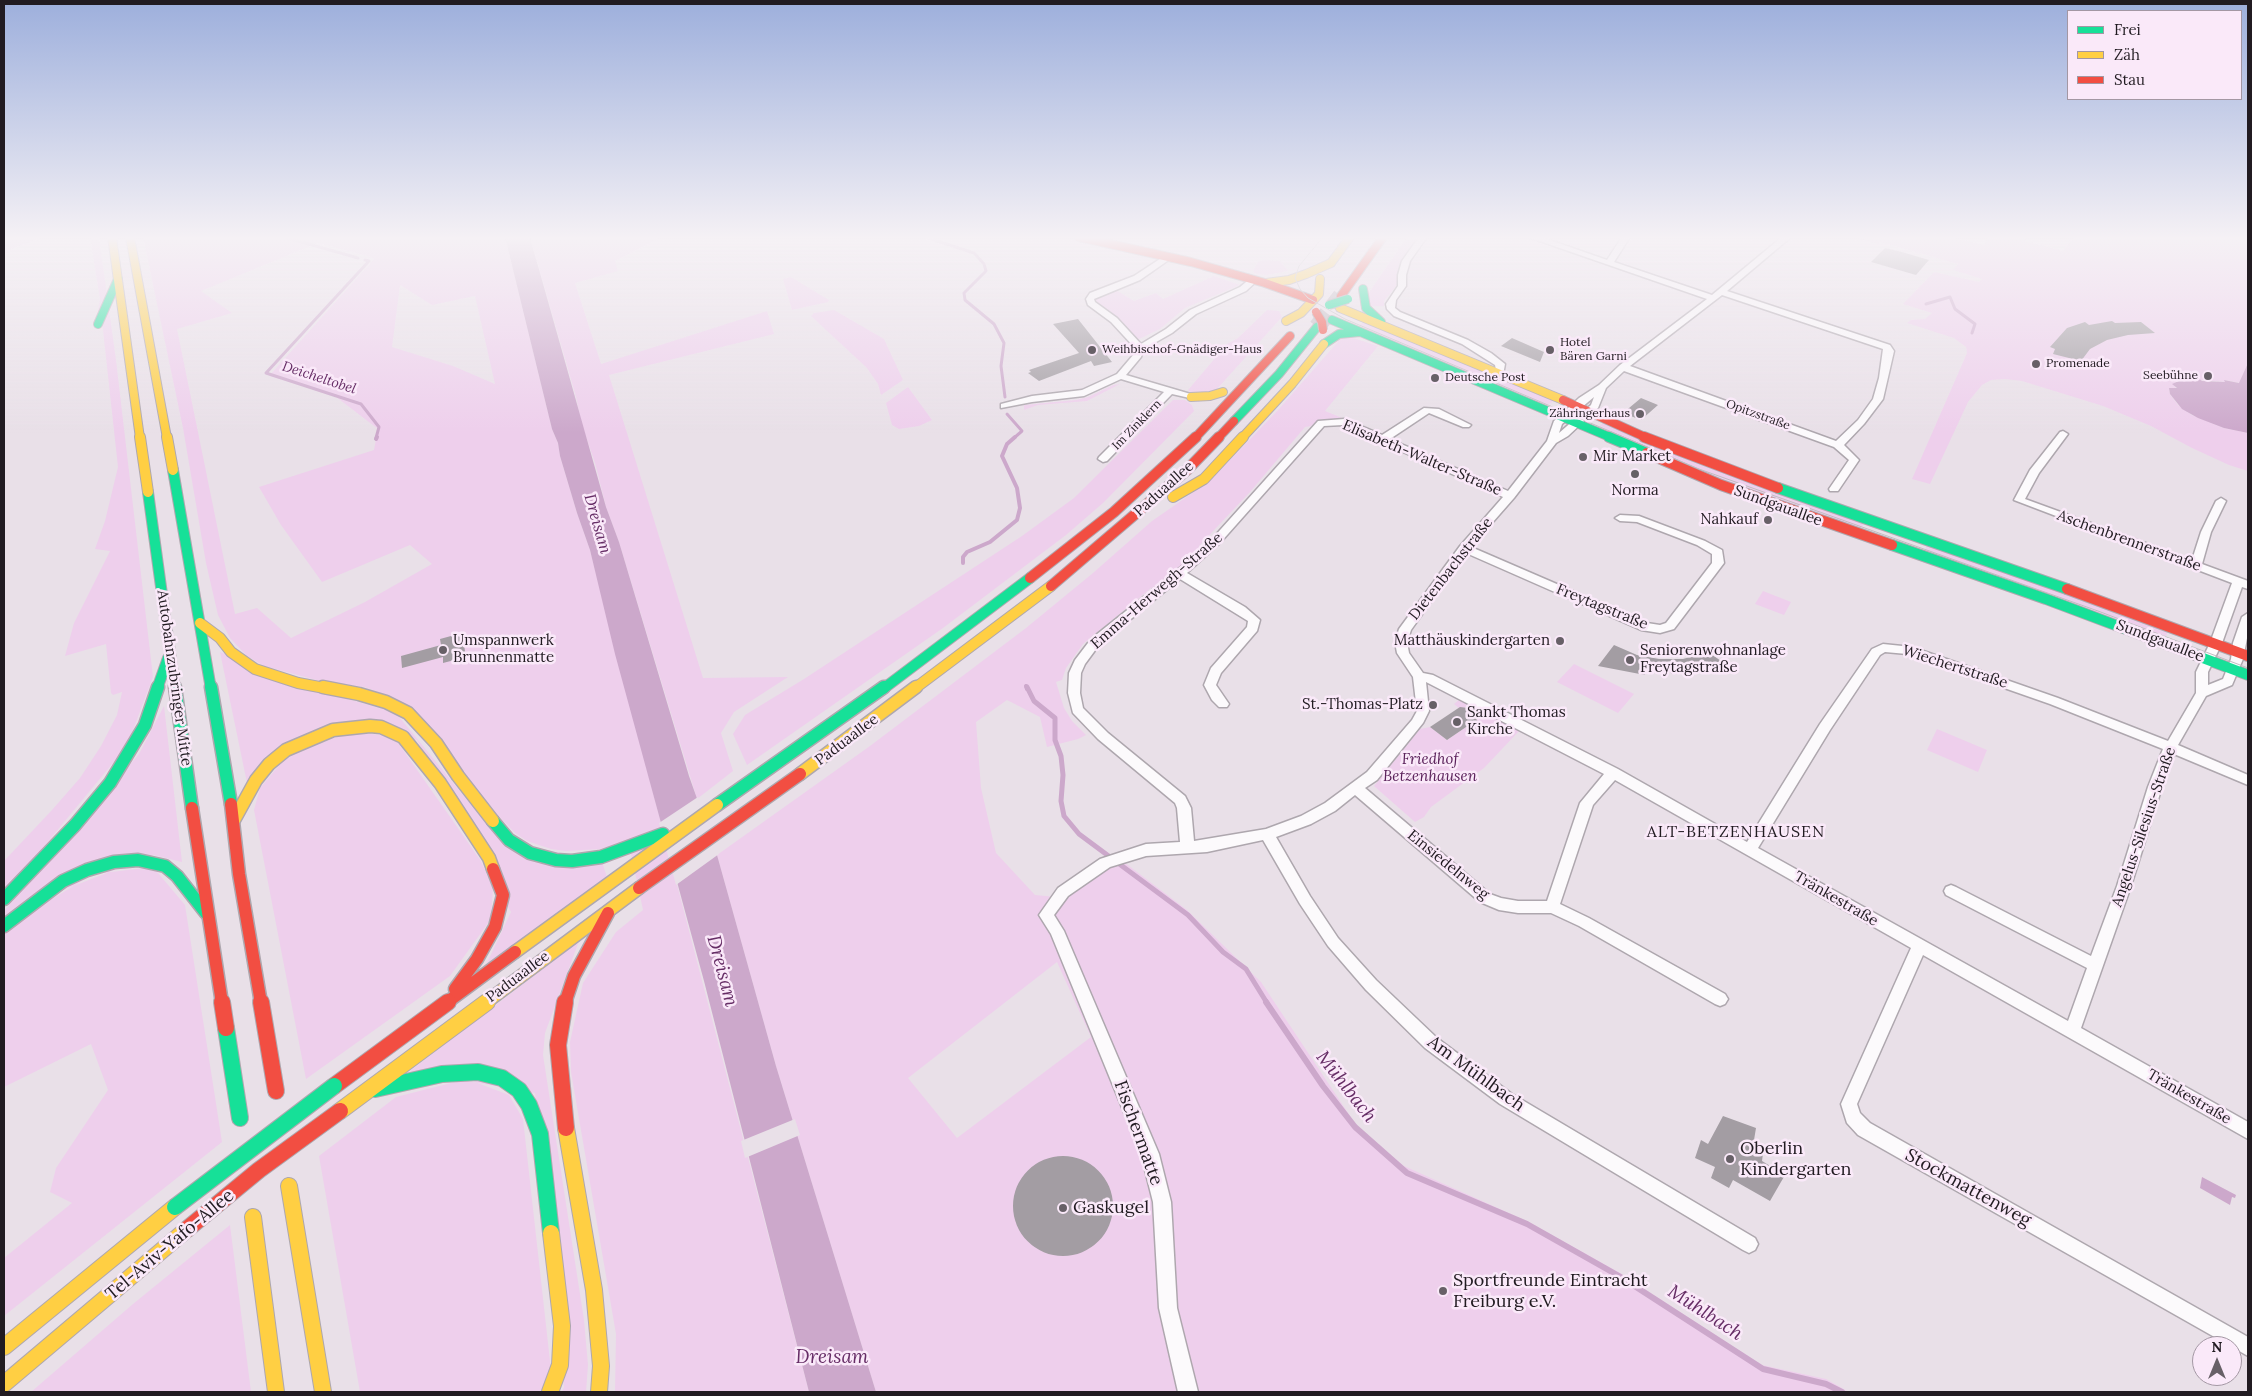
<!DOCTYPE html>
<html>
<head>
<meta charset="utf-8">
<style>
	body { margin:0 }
	#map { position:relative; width:2252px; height:1396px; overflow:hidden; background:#e9e0e8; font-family:Lora,serif }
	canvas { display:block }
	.frame { position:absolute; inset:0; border:5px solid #211b21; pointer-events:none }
	.legend { position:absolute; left:2067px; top:10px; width:175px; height:90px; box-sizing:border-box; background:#fae9f9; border:1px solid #a397a3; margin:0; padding:6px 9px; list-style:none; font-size:15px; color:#211b21 }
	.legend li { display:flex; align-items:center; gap:10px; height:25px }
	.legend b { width:25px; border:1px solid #a397a3 }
	.north { position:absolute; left:2192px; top:1336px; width:50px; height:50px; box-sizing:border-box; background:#fae9f9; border:1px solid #a397a3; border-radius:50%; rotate:0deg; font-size:14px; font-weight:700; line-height:20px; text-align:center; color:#211b21 }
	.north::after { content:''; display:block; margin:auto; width:18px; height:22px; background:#676067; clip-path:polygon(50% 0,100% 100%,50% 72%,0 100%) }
</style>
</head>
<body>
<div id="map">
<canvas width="2252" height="1396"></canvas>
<div class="frame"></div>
<ul class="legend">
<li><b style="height:6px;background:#16e098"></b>Frei</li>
<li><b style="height:6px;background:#ffcf43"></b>Zäh</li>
<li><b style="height:6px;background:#f24e42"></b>Stau</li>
</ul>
<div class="north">N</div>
</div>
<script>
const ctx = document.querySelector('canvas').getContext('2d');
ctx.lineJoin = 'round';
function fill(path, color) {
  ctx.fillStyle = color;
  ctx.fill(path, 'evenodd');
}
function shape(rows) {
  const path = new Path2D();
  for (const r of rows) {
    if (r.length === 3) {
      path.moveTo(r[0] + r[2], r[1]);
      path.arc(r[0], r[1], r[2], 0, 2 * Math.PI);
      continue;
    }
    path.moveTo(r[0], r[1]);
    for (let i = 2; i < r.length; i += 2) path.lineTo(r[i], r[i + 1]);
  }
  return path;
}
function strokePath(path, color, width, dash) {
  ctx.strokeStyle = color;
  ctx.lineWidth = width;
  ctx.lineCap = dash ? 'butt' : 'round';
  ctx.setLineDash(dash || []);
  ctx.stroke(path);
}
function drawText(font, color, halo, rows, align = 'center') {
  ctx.font = font + ' Lora,serif';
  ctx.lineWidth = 5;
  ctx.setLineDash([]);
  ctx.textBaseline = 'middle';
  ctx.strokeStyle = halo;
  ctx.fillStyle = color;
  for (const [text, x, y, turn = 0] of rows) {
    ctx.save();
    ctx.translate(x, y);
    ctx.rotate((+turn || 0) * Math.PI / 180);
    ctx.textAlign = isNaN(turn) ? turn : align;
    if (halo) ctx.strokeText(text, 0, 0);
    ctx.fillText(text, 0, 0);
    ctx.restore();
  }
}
const green = shape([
	[4,237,44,237,8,250,10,252,4,254],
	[90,237,99,237,116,360,153,677,127,746,27,867,4,890,4,861,52,810,80,778,101,746,117,715,122,692,113,695,111,693,106,644,65,656,74,623,110,551,95,549,105,521,118,467,102,321,98,310,100,299],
	[143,237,505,237,552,429,558,443,560,456,577,513,590,550,809,1392,615,1392,616,1334,571,1072,570,1042,583,983,616,932,643,910,628,840,600,849,566,851,551,849,527,841,515,833,378,692,364,687,320,681,264,666,247,656,230,638,218,615,206,563,183,428],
	[318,243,371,257,374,259,269,376,331,393,378,429,374,450,259,487,281,525,322,582,410,545,432,564,365,602,291,638,257,608,235,614,177,329,232,313,201,291],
	[400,285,432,305,475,296,495,384,453,366,392,347],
	[530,237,662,237,615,261,618,271,575,283,601,364,767,311,774,334,609,375,703,678,788,677,734,712,721,733,733,771,697,799,619,542,606,507,595,463,581,422,576,397],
	[1407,237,1419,237,1398,270,1398,284,1384,301,1384,306,1371,306,1367,297,1370,291],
	[1854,237,1951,237,1984,245,1989,237,2027,237,2025,241,2063,251,2074,237,2248,237,2248,363,2240,383,2225,380,2226,382,2181,379,2173,384,2176,388,2169,389,2170,394,2178,405,2192,415,2224,428,2248,433,2248,471,2229,465,2192,448,2151,426,2103,406,2022,381,2005,379,1991,380,1982,385,1968,402,1930,484,1912,479,1967,353,1966,347,1954,338,1907,323,1911,320,1925,319,1932,313,1903,304,1934,272,1979,282,1982,279,1953,270,1958,264,1880,242,1878,244],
	[1263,260,1280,261,1288,271,1267,275,1254,273,1253,270,1258,262],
	[1214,276,1240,285,1185,308,1160,329,1137,340,1110,311,1095,303,1095,299,1101,294,1116,290,1134,301,1156,293,1163,299],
	[791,277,829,300,828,302,792,310,783,279],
	[834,310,884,339,903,380,881,395,878,384,867,368,811,316,814,313],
	[1267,310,1279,311,1282,317,1216,390,1192,394,1188,390,1227,344,1238,338],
	[1365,321,1557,399,1546,406,1358,326],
	[1347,336,1378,346,1325,411,1367,428,1365,429,1349,421,1329,419,1318,420,1311,426,1305,427,1250,492,1199,546,1200,550,1158,587,1151,588,1083,644,1066,668,1062,680,1056,682,1064,708,1072,721,1086,735,1078,739,1047,747,1040,717,1007,700,976,722,981,788,996,853,1035,895,1067,898,1120,859,1187,910,1261,982,1356,1125,1404,1166,1529,1222,1620,1273,1762,1365,1826,1379,1849,1392,876,1392,776,1066,717,855,870,746,1026,628,1093,573,1152,521,1211,480,1278,410,1342,337],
	[1057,962,1091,1037,957,1138,908,1078],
	[1120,384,1087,401,1038,405,1024,410,1024,405,1076,400,1088,397,1113,385],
	[908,387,932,420,919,426,899,429,892,425,886,403],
	[1173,400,1185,400,1192,405,1194,411,1103,503,1066,535,943,628,747,765,733,734,745,715,804,679,1022,536,1074,498],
	[1605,421,1865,521,1861,529,1761,498,1596,429],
	[1927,545,2169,628,2165,639,1923,553],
	[1763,591,1791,602,1784,615,1755,604],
	[220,652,328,693,396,713,500,840,602,862,607,877,485,967,511,912,417,740,345,723,247,783],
	[1574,664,1634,694,1618,713,1557,682],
	[1459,700,1521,729,1484,768,1431,807,1424,817,1415,822,1374,786,1420,729,1430,727,1447,740,1469,725,1474,728,1480,724,1474,720,1477,716,1473,710,1466,707,1460,709,1454,704],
	[164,706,182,862,153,855,17,908,4,920,4,911,139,754],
	[1937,729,1987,750,1978,772,1927,750],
	[351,731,394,737,481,861,493,888,491,919,450,976,306,1079,254,810,260,788,286,757],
	[153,867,185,905,222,1142,4,1316,4,1258,72,1203,50,1192,56,1168,108,1090,91,1044,4,1087,4,933,28,913,94,874],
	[579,941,545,1033,543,1055,584,1320,588,1365,586,1392,562,1392,564,1387,535,1093,410,1071],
	[467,1079,509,1095,523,1119,551,1370,541,1392,360,1392,319,1156,396,1097],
	[230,1225,251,1392,31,1392,133,1304]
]);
const water = shape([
	[505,237,530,237,531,241,606,507,619,542,689,776,717,855,776,1066,876,1392,809,1392,704,981,615,654,590,550,577,513,560,456,558,443,552,429],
	[2248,363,2248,433,2224,428,2198,418,2182,409,2170,394,2169,388,2177,388,2172,384,2188,377,2197,377,2202,381,2225,382,2224,380,2239,383],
	[2202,1177,2236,1195,2235,1198,2232,1197,2230,1205,2200,1188]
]);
const pier = shape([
	[698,797,719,854,676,885,659,823],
	[795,1119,800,1135,745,1158,741,1141]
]);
const streamFar3 = shape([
	[284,237,358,258],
	[875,237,893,237],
	[925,237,974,253,984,264,986,271,964,293,965,300,994,324,1004,343,1001,366,1005,397],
	[365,260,369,261,266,373,361,404,379,427,376,438],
	[1926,304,1950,297,1955,309,1975,324,1972,333],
	[1007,414,1022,431,1014,438]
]);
const streamFar2 = shape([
	[376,439,377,437],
	[963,563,963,557,967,552,990,542,1017,520,1020,508,1017,488,1002,456,1007,444,1015,437],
	[1026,686,1027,689]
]);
const streamFar1 = shape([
	[1027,687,1034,701,1055,718,1055,740,1061,756,1063,775,1061,801,1064,816,1079,834,1188,915,1223,952,1246,969,1267,1003]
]);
const stream = shape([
	[1266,1002,1323,1086,1355,1127,1407,1173,1527,1224,1619,1276,1763,1369,1826,1384,1842,1392]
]);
const building = shape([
	[1885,248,1902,252,1929,260,1916,275,1871,262],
	[1078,319,1112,362,1094,366,1091,361,1039,381,1028,373,1031,372,1029,370,1079,353,1053,324],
	[2112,321,2115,323,2141,322,2155,333,2128,335,2107,340,2090,349,2081,361,2053,354,2055,349,2050,347,2067,328,2085,322,2089,325],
	[1512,338,1544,352,1540,362,1501,346],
	[1641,398,1658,405,1641,420,1623,413],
	[462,633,466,657,443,663,443,657,402,668,401,656,441,645,440,639],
	[1614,645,1637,655,1659,659,1683,659,1708,652,1724,663,1715,668,1697,672,1672,674,1659,664,1659,672,1646,669,1645,675,1598,666],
	[1460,707,1468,708,1475,712,1480,732,1469,725,1447,740,1430,727],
	[1723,1116,1756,1128,1754,1140,1764,1146,1762,1161,1785,1175,1770,1201,1733,1180,1729,1188,1711,1178,1715,1167,1695,1158,1701,1140,1708,1144],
	[1063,1206,50]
]);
const highwayTunnel = shape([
	[1317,327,1341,296]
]);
const street = shape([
	[1419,237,1427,237,1410,261,1406,275,1406,286,1396,300,1395,308,1400,312,1468,340,1491,353,1505,364,1503,375,1497,375,1495,365,1462,344,1394,316,1387,309,1386,304,1398,286,1398,275,1402,261,1419,237],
	[1528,237,1541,237,1607,260,1622,237,1630,237,1614,262,1712,295,1782,237,1791,237,1727,291,1890,345,1894,351,1883,399,1864,424,1844,445,1859,460,1838,491,1830,491,1829,489,1849,460,1834,447,1624,371,1606,388,1598,408,1568,436,1556,443,1514,498,1471,547,1647,623,1660,625,1666,623,1712,563,1712,554,1697,545,1637,522,1620,521,1615,518,1620,515,1639,516,1705,541,1722,550,1724,563,1674,629,1660,633,1641,630,1466,553,1411,630,1407,642,1409,653,1423,673,1433,675,1618,769,1747,842,1820,724,1872,649,1883,644,1912,647,2058,698,2168,741,2196,693,2196,672,2210,643,2232,583,2014,500,2030,470,2060,432,2063,431,2068,434,2039,473,2025,499,2192,560,2201,532,2216,501,2221,498,2226,501,2211,532,2202,564,2248,581,2248,589,2242,587,2222,643,2208,672,2208,685,2223,679,2231,659,2233,643,2242,617,2248,613,2248,633,2243,659,2232,685,2206,696,2178,745,2248,775,2248,785,2174,754,2162,787,2131,886,2081,1028,2248,1122,2248,1139,1923,955,1857,1104,1860,1113,1870,1123,2248,1337,2248,1356,1858,1135,1847,1123,1841,1104,1911,948,1615,780,1593,805,1560,904,1589,918,1725,994,1728,999,1725,1004,1720,1006,1715,1004,1579,926,1551,913,1518,913,1499,910,1480,902,1355,795,1335,811,1311,824,1276,837,1310,896,1338,938,1376,980,1437,1038,1512,1094,1755,1238,1758,1244,1755,1250,1749,1253,1743,1250,1500,1104,1425,1048,1366,990,1328,946,1300,904,1263,840,1207,852,1146,856,1110,867,1068,896,1054,915,1064,931,1159,1154,1171,1202,1177,1308,1198,1392,1178,1392,1159,1308,1153,1202,1141,1154,1051,934,1039,915,1058,888,1100,859,1146,844,1180,842,1177,808,1175,803,1098,739,1073,713,1068,693,1069,673,1075,660,1091,639,1191,559,1212,539,1318,421,1344,419,1382,435,1424,408,1439,409,1471,425,1469,427,1463,427,1429,413,1390,439,1508,491,1547,441,1554,421,1579,398,1599,385,1620,365,1707,299,1528,237],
	[1722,295,1883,349,1879,378,1873,399,1858,420,1836,441,1630,366,1722,295],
	[1594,397,1591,405,1559,433,1562,424,1594,397],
	[1343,425,1503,497,1460,546,1399,629,1395,642,1397,653,1413,677,1417,711,1412,720,1367,772,1325,803,1301,816,1266,829,1194,841,1191,808,1185,796,1108,733,1083,708,1080,693,1081,673,1085,664,1099,645,1180,579,1248,621,1247,627,1211,668,1204,685,1212,700,1219,707,1227,707,1229,704,1216,685,1221,673,1257,631,1260,620,1245,607,1187,573,1220,543,1324,426,1343,425],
	[1885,652,1907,654,2050,704,2163,749,2148,787,2117,886,2091,956,1956,887,1951,885,1946,887,1944,891,1946,895,2087,968,2068,1021,1758,848,1830,730,1880,655,1885,652],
	[1426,682,1604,774,1580,803,1547,901,1518,901,1501,898,1490,894,1365,788,1377,780,1423,723,1429,711,1426,682],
	[1166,255,1173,257,1140,280,1094,299,1095,302,1117,318,1141,344,1166,329,1190,310,1240,287,1251,278,1258,280,1246,291,1196,314,1172,333,1144,349,1141,357,1126,375,1194,395,1194,399,1172,394,1107,461,1103,462,1098,459,1099,457,1164,392,1121,379,1084,396,1032,402,1001,408,1001,404,1032,396,1082,390,1117,374,1134,354,1135,348,1111,322,1088,305,1086,299,1090,293,1134,276,1166,255]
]);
const fastFar3 = shape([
	[1363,289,1366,308,1381,322],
	[1332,320,1612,438],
	[98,324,118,279],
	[1324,344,1339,334,1360,332],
	[1234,421,1279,374,1317,327]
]);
const fastFar2 = shape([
	[1609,437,1647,453],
	[173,470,211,689],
	[1778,488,2067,589],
	[148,492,175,689],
	[1892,545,2046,599,2248,675],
	[157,689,168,658],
	[883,689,1030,578]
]);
const fastFar1 = shape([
	[175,687,192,808],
	[211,687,231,804],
	[717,805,884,687],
	[493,821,509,840,530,853,556,860,572,861,601,857,663,834],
	[4,899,75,825,110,783,145,725,158,687],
	[4,926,63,881,87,870,114,862,138,860,165,866,177,876,206,913]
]);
const fast = shape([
	[226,1028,240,1118],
	[375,1089,442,1074,478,1072,502,1078,519,1090,529,1105,540,1134,551,1233]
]);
const slowFar3 = shape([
	[112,237,140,438],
	[130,237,167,438],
	[1306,274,1331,263,1350,237],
	[1266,283,1289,280,1306,274],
	[1340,308,1563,400],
	[1286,321,1301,313,1319,294,1320,279],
	[1191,397,1210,396,1223,392],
	[1242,438,1292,384,1324,344]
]);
const slowFar2 = shape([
	[140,437,148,492],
	[167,437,173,470],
	[1173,497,1204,479,1243,437],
	[200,623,220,638,231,652,255,669,298,683,330,689],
	[914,689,1051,586]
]);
const slowFar1 = shape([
	[323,687,359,694,386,702,408,713,436,743,458,776,493,821],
	[800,774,916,687],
	[234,820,256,780,269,764,286,750,333,730,370,726,381,727,403,737,440,783,489,858,493,869],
	[515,952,717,805],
	[485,1003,639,888]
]);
const slow = shape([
	[340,1111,487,1002],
	[566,1128,594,1290,601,1366,599,1392],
	[289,1186,323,1392],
	[253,1217,276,1392],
	[4,1347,175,1207],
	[4,1384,186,1230],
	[550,1392,560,1365,562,1326,551,1233]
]);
const jamFar3 = shape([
	[1079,237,1191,262,1265,283,1313,300],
	[1341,296,1383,237],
	[1563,400,1647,438],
	[1195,438,1290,336],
	[1218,438,1234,421]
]);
const jamFar2 = shape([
	[1644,437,1778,488],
	[1647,453,1721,485,1892,545],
	[1030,578,1114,512,1196,437],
	[1051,586,1187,470,1219,437],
	[2067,589,2248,656]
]);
const jamFar1 = shape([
	[231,804,239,874,261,1003],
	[192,808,222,1003],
	[639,888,800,774],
	[455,989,477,959,495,927,503,895,493,869],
	[446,1003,515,952],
	[565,1003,574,976,608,913]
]);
const jam = shape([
	[222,1002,226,1028],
	[261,1002,276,1091],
	[565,1002,558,1045,566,1128],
	[334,1086,448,1002]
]);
const tram = shape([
	[1323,237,1299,266,1295,278,1300,289,1308,298,1345,319,1699,469,2098,611,2248,668]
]);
const fastBridgeFar1 = shape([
	[1329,305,1348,299]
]);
const fastBridge = shape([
	[175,1207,334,1086]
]);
const jamBridgeFar1 = shape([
	[1316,312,1322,322,1323,330]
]);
const jamBridge = shape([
	[186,1230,259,1170,340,1111]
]);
const markers = [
	[1092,350,5,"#676067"],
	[1550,350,5,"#676067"],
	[2036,364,5,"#676067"],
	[2208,376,5,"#676067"],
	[1435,378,5,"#676067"],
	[1640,414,5,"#676067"],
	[1583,457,5,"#676067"],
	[1635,474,5,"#676067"],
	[1768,520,5,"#676067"],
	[1560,641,5,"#676067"],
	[443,650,5,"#676067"],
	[1630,660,5,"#676067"],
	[1433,705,5,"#676067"],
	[1457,722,5,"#676067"],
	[1730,1159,5,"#676067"],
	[1063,1208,5,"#676067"],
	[1443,1291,5,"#676067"]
];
const farPoinames = [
	["Hotel",1560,343],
	["Bären Garni",1560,357],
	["Weihbischof-Gnädiger-Haus",1102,350],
	["Promenade",2046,364],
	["Seebühne",2198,376,"right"],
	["Deutsche Post",1445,378],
	["Zähringerhaus",1630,414,"right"]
];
const farStreetnames = [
	["Opitzstraße",1758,415,20],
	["Im Zinklern",1137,425,-46]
];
const farWaternames = [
	["Deicheltobel",319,378,18]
];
const poiNames = [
	["Mir Market",1593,457],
	["Norma",1635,491,"center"],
	["Nahkauf",1758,520,"right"],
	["Umspannwerk",453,641],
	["Brunnenmatte",453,658],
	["Matthäuskindergarten",1550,641,"right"],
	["Seniorenwohnanlage",1640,651],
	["Freytagstraße",1640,668],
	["St.-Thomas-Platz",1423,705,"right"],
	["Sankt Thomas",1467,713],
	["Kirche",1467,730]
];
const streetNames = [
	["Elisabeth-Walter-Straße",1422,458,23],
	["Paduaallee",1164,489,-42],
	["Sundgauallee",1778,506,20],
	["Aschenbrennerstraße",2129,541,20],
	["Dietenbachstraße",1451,569,-52],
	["Emma-Herwegh-Straße",1157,591,-41],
	["Freytagstraße",1602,607,22],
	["Sundgauallee",2160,641,21],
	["Wiechertstraße",1955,667,18],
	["Autobahnzubringer Mitte",174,678,82],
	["Paduaallee",847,740,-37],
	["Angelus-Silesius-Straße",2144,827,-71],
	["Einsiedelnweg",1448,865,39],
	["Tränkestraße",1836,899,30],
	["Paduaallee",518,977,-37],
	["Tränkestraße",2189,1097,30]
];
const parkNames = [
	["Friedhof",1430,760],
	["Betzenhausen",1430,777]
];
const waterNames = [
	["Dreisam",597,524,74]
];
const neighbourhoodNames = [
	["ALT-BETZENHAUSEN",1736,832]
];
const nearStreetnames = [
	["Am Mühlbach",1476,1074,36],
	["Fischermatte",1138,1133,70],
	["Stockmattenweg",1968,1188,29],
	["Tel-Aviv-Yafo-Allee",170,1245,-40]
];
const nearPoinames = [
	["Oberlin",1740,1149],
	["Kindergarten",1740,1170],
	["Gaskugel",1073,1208],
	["Sportfreunde Eintracht",1453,1281],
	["Freiburg e.V.",1453,1302]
];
const nearWaternames = [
	["Dreisam",722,971,75],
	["Mühlbach",1346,1087,52],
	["Mühlbach",1705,1313,33],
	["Dreisam",832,1358]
];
fill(green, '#eecfec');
fill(water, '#cca8cb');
fill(pier, '#e9e0e8');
strokePath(streamFar3, '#cca8cb', 3);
strokePath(streamFar2, '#cca8cb', 4);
strokePath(streamFar1, '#cca8cb', 5);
strokePath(stream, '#cca8cb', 6);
fill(building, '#a39da3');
strokePath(highwayTunnel, '#c1b9c0', 17, [17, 8]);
strokePath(street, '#aea7ae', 3);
strokePath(fastFar3, '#aea7ae', 10);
strokePath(fastFar2, '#aea7ae', 12);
strokePath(fastFar1, '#aea7ae', 15);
strokePath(fast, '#aea7ae', 18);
strokePath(slowFar3, '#aea7ae', 10);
strokePath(slowFar2, '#aea7ae', 12);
strokePath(slowFar1, '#aea7ae', 15);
strokePath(slow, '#aea7ae', 18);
strokePath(jamFar3, '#aea7ae', 10);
strokePath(jamFar2, '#aea7ae', 12);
strokePath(jamFar1, '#aea7ae', 15);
strokePath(jam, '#aea7ae', 18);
fill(street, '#fcfafc');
strokePath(fastFar3, '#16e098', 8);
strokePath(fastFar2, '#16e098', 10);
strokePath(fastFar1, '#16e098', 12);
strokePath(fast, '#16e098', 16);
strokePath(slowFar3, '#ffcf43', 8);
strokePath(slowFar2, '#ffcf43', 10);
strokePath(slowFar1, '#ffcf43', 12);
strokePath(slow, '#ffcf43', 16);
strokePath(jamFar3, '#f24e42', 8);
strokePath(jamFar2, '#f24e42', 10);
strokePath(jamFar1, '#f24e42', 12);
strokePath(jam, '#f24e42', 16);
strokePath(tram, '#c1bec1', 1);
strokePath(fastBridgeFar1, '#aea7ae', 10, []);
strokePath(fastBridge, '#aea7ae', 18, []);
strokePath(jamBridgeFar1, '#aea7ae', 10, []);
strokePath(jamBridge, '#aea7ae', 18, []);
strokePath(fastBridgeFar1, '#16e098', 8);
strokePath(fastBridge, '#16e098', 16);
strokePath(jamBridgeFar1, '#f24e42', 8);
strokePath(jamBridge, '#f24e42', 16);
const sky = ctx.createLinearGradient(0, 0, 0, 433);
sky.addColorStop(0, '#9dafdc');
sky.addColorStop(0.55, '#f5f1f5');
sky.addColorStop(1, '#f5f1f500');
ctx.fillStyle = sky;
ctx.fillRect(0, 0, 2252, 433);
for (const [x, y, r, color] of markers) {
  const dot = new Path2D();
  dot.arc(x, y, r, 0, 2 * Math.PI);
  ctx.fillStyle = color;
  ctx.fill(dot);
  strokePath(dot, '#fae9f9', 2);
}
drawText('12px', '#211b21', '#fae9f9', farPoinames, 'left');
drawText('12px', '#211b21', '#fae9f9', farStreetnames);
drawText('italic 14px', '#662d66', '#fae9f9', farWaternames);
drawText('15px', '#211b21', '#fae9f9', poiNames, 'left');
drawText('15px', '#211b21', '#fae9f9', streetNames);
drawText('italic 15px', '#5a215a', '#fae9f9', parkNames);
drawText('italic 16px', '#662d66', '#fae9f9', waterNames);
ctx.letterSpacing = '1px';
drawText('16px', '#211b21', '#fae9f9', neighbourhoodNames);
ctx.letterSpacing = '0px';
drawText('18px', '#211b21', '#fae9f9', nearStreetnames);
drawText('18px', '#211b21', '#fae9f9', nearPoinames, 'left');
drawText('italic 19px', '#662d66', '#fae9f9', nearWaternames);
</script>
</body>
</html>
